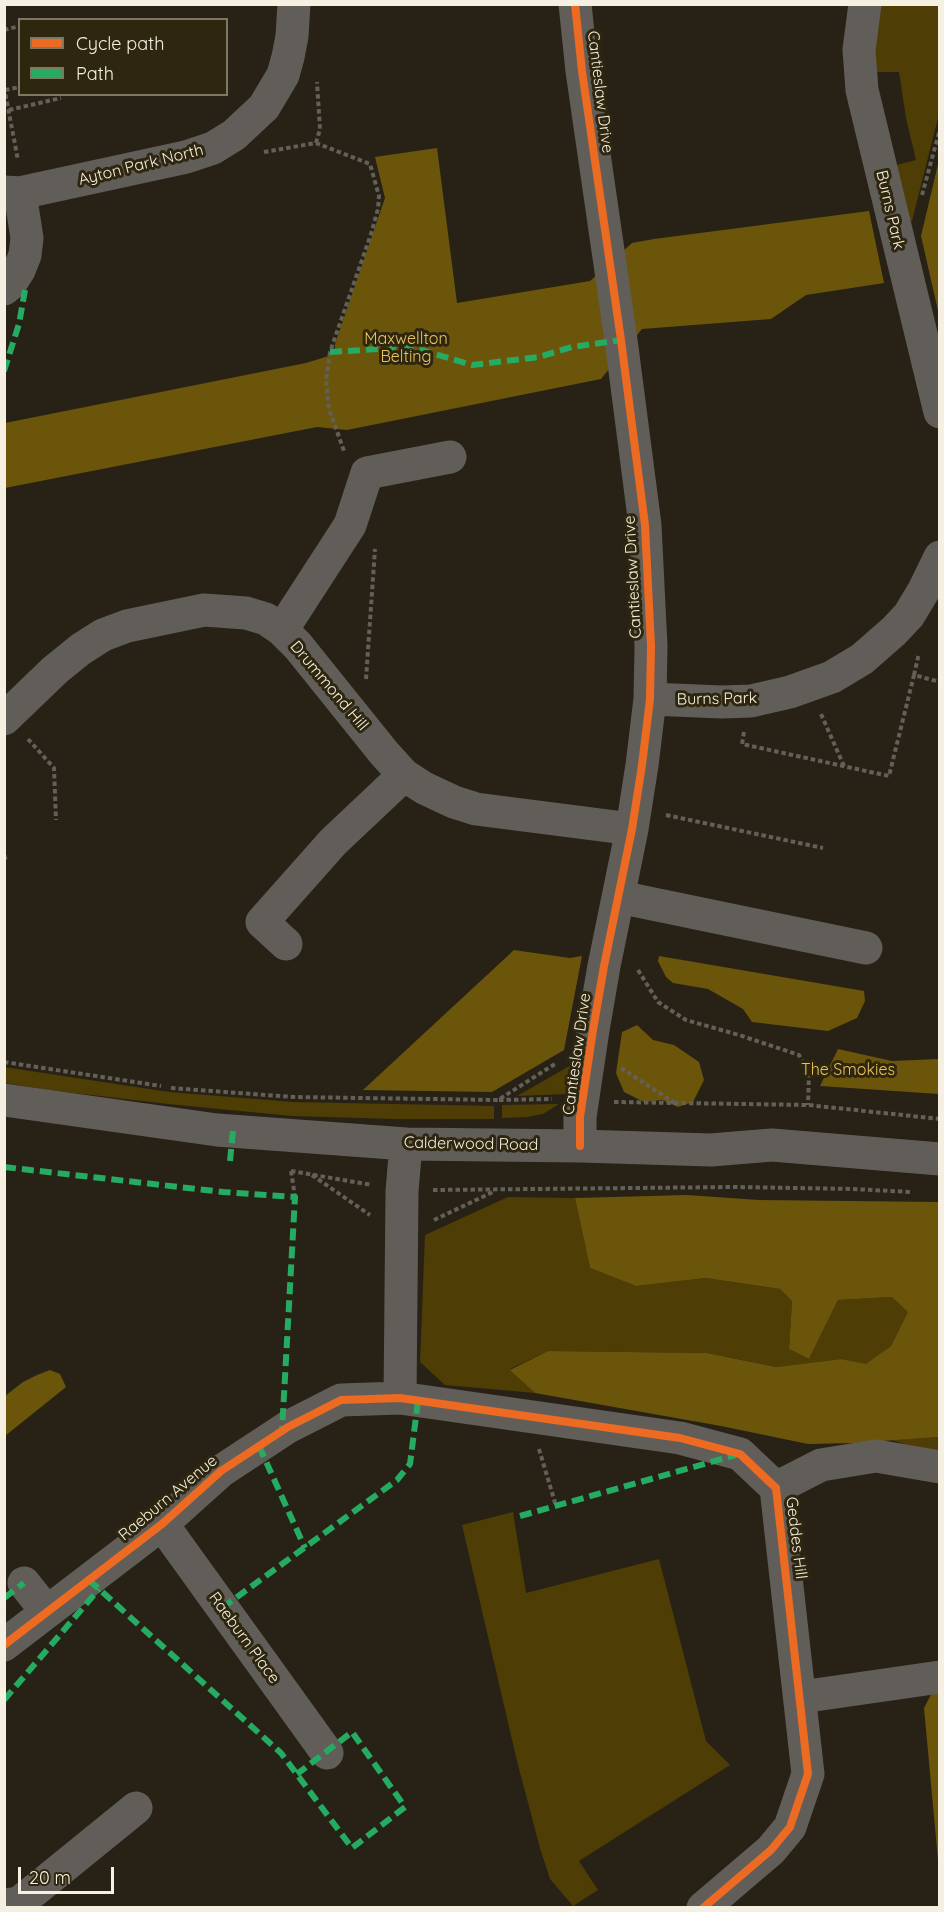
<!DOCTYPE html>
<html>
<head>
<meta charset="utf-8">
<style>
	body { margin:0 }
	#map { position:relative; width:944px; height:1912px; overflow:hidden; background:#272215; font-family:Quicksand,sans-serif }
	canvas { display:block }
	.frame { position:absolute; inset:0; border:6px solid #f5f0e1; pointer-events:none }
	.legend { position:absolute; left:18px; top:18px; width:210px; height:78px; box-sizing:border-box; background:#2e260e; border:2px solid #7e7762; margin:0; padding:8px 10px; list-style:none; font-size:18px; color:#f5f0e1 }
	.legend li { display:flex; align-items:center; gap:12px; height:30px }
	.legend b { width:30px; border:2px solid #7e7762 }
	.scale { position:absolute; left:18px; top:1867px; width:96px; height:27px; box-sizing:border-box; border:3px solid #f5f0e1; border-top:0; padding-left:8px; font-size:18px; line-height:21px; white-space:nowrap; color:#f5f0e1; -webkit-text-stroke:4px #2e260e; paint-order:stroke }
</style>
</head>
<body>
<div id="map">
<canvas width="944" height="1912"></canvas>
<div class="frame"></div>
<ul class="legend">
<li><b style="height:8px;background:#ed6a23"></b>Cycle path</li>
<li><b style="height:8px;background:#26ab63"></b>Path</li>
</ul>
<div class="scale">20 m</div>
</div>
<script>
const ctx = document.querySelector('canvas').getContext('2d');
ctx.lineJoin = 'round';
function fill(path, color) {
  ctx.fillStyle = color;
  ctx.fill(path, 'evenodd');
}
function shape(rows) {
  const path = new Path2D();
  for (const r of rows) {
    path.moveTo(r[0], r[1]);
    for (let i = 2; i < r.length; i += 2) path.lineTo(r[i], r[i + 1]);
  }
  return path;
}
function strokePath(path, color, width, dash) {
  ctx.strokeStyle = color;
  ctx.lineWidth = width;
  ctx.lineCap = dash ? 'butt' : 'round';
  ctx.setLineDash(dash || []);
  ctx.stroke(path);
}
function drawText(font, color, halo, rows, align = 'center') {
  ctx.font = font + ' Quicksand,sans-serif';
  ctx.lineWidth = 6;
  ctx.setLineDash([]);
  ctx.textBaseline = 'middle';
  ctx.strokeStyle = halo;
  ctx.fillStyle = color;
  for (const [text, x, y, turn = 0] of rows) {
    ctx.save();
    ctx.translate(x, y);
    ctx.rotate((+turn || 0) * Math.PI / 180);
    ctx.textAlign = isNaN(turn) ? turn : align;
    if (halo) ctx.strokeText(text, 0, 0);
    ctx.fillText(text, 0, 0);
    ctx.restore();
  }
}
const green = shape([
	[876,5,939,5,939,114,912,221,905,223,893,166,916,160,906,118,899,72,874,72],
	[573,1064,567,1094,517,1096],
	[4,1067,169,1092,293,1102,494,1106,494,1119,396,1119,292,1116,168,1104,49,1090,5,1083],
	[559,1104,543,1114,527,1117,502,1118,502,1105],
	[508,1197,575,1198,590,1268,636,1286,706,1278,780,1289,792,1301,789,1349,809,1359,838,1300,892,1297,909,1311,891,1346,866,1365,841,1359,776,1367,707,1353,548,1351,510,1369,535,1393,445,1385,420,1362,425,1235],
	[939,1437,939,1456,892,1440],
	[513,1512,526,1593,659,1559,706,1741,730,1765,579,1861,598,1890,573,1906,550,1879,540,1848,517,1761,462,1525]
]);
const forest = shape([
	[437,148,457,303,590,281,632,243,654,239,869,211,884,283,806,295,771,319,642,329,601,379,347,430,317,427,5,488,5,423,306,363,335,354,335,344,385,198,375,157],
	[939,160,940,160,939,315,921,236],
	[514,950,570,958,582,956,564,1050,492,1092,363,1090],
	[659,956,864,991,865,1001,857,1018,828,1031,752,1022,743,1009,708,989,673,983,666,977,658,961],
	[637,1025,653,1040,674,1045,699,1062,704,1080,693,1102,678,1107,662,1100,644,1102,624,1092,616,1073,622,1032],
	[838,1049,892,1061,939,1059,939,1094,820,1086],
	[687,1195,759,1200,939,1202,939,1437,854,1443,808,1444,721,1426,535,1393,510,1370,548,1351,707,1353,776,1367,841,1359,866,1364,891,1346,908,1312,892,1297,838,1300,809,1359,789,1349,792,1301,780,1289,706,1278,636,1286,590,1268,575,1198],
	[50,1370,60,1374,66,1387,5,1436,5,1396,23,1382,37,1375],
	[934,1689,939,1691,939,1871,924,1708]
]);
const path = shape([
	[4,30,20,26],
	[4,87,18,160],
	[5,90,20,87],
	[9,110,61,98],
	[316,143,320,129,317,82],
	[264,152,316,143,370,164,379,196,378,209,371,234,330,352,326,381,329,409,344,451],
	[922,195,940,129],
	[914,675,919,653],
	[366,679,375,549],
	[821,714,844,766],
	[744,732,742,744,889,776,914,675,940,682],
	[28,739,54,768,56,820],
	[4,806,5,806],
	[666,815,823,848],
	[4,858,7,857],
	[638,970,658,1002,686,1020,739,1035,799,1055,809,1073,808,1105],
	[4,1062,161,1086],
	[621,1068,675,1103],
	[171,1088,293,1097,498,1100,555,1064],
	[499,1100,552,1099],
	[614,1102,808,1105,940,1119],
	[291,1171,372,1185],
	[291,1171,295,1197],
	[312,1175,370,1215],
	[433,1190,734,1187,853,1189,911,1192],
	[434,1220,495,1191],
	[539,1449,556,1506]
]);
const minor = shape([
	[575,4,582,71,621,340,645,525,651,646,650,699,642,765,632,829,604,966,593,1030,580,1117,580,1146],
	[865,4,859,50,862,90,940,412],
	[4,192,20,193,186,157,213,148,234,135,264,107,283,75,288,57,292,36,294,4],
	[4,289,10,284,19,270,25,255,27,238,20,193],
	[282,630,350,525,367,473,450,457],
	[650,699,722,702,751,701,790,692,832,677,862,659,894,631,909,615,924,590,940,557],
	[4,719,55,670,81,649,103,635,127,626,204,610,246,613,266,619,282,630,298,646,384,753,404,775,424,788,454,802,476,809,632,829],
	[619,897,866,948],
	[286,944,262,922,333,842,404,775],
	[4,1100,217,1130,406,1144,580,1146,711,1150,772,1145,940,1159],
	[400,1398,402,1191,406,1144],
	[776,1488,821,1465,876,1456,940,1467],
	[162,1524,327,1753],
	[24,1583,47,1612],
	[4,1645,162,1524,221,1471,288,1427,341,1400,400,1398,680,1438,740,1454,776,1488,808,1774,790,1827,771,1850,703,1908],
	[801,1697,940,1677],
	[4,1905,19,1903,136,1808]
]);
const quiet = shape([
	[330,352,411,347,472,365,539,357,572,347,621,340],
	[4,371,19,324,25,290],
	[230,1161,233,1131],
	[4,1167,223,1192,295,1197,282,1431],
	[259,1446,305,1548],
	[520,1516,736,1455],
	[89,1580,281,1753,352,1848,405,1807,352,1732,297,1774],
	[4,1598,24,1583],
	[222,1608,397,1480,410,1464,418,1401],
	[4,1700,99,1589]
]);
const cycleway = shape([
	[575,4,582,71,621,340,645,525,651,646,650,699,642,765,632,829,604,966,593,1030,580,1117,580,1146],
	[4,1645,162,1524,221,1471,288,1427,341,1400,400,1398,680,1438,740,1454,776,1488,808,1774,790,1827,771,1850,703,1908]
]);
const streetNames = [
	["Cantieslaw Drive",600,92,83],
	["Ayton Park North",141,165,-14],
	["Burns Park",890,210,77],
	["Cantieslaw Drive",633,577,-93],
	["Drummond Hill",329,686,50],
	["Burns Park",717,699,-1],
	["Cantieslaw Drive",577,1054,-82],
	["Calderwood Road",471,1144,1],
	["Raeburn Avenue",168,1498,-40],
	["Geddes Hill",796,1538,83],
	["Raeburn Place",244,1638,54]
];
const parkNames = [
	["Maxwellton",406,339],
	["Belting",406,357],
	["The Smokies",848,1070]
];
fill(green, '#4e3e05');
fill(forest, '#6b550b');
strokePath(path, '#636059', 4, [4.5, 3]);
strokePath(minor, '#615e59', 33);
strokePath(quiet, '#26ab63', 6, [12, 6]);
strokePath(cycleway, '#ed6a23', 8);
drawText('16px', '#f5f0e1', '#2e260e', streetNames);
drawText('16px', '#e8c45f', '#2e260e', parkNames);
</script>
</body>
</html>
